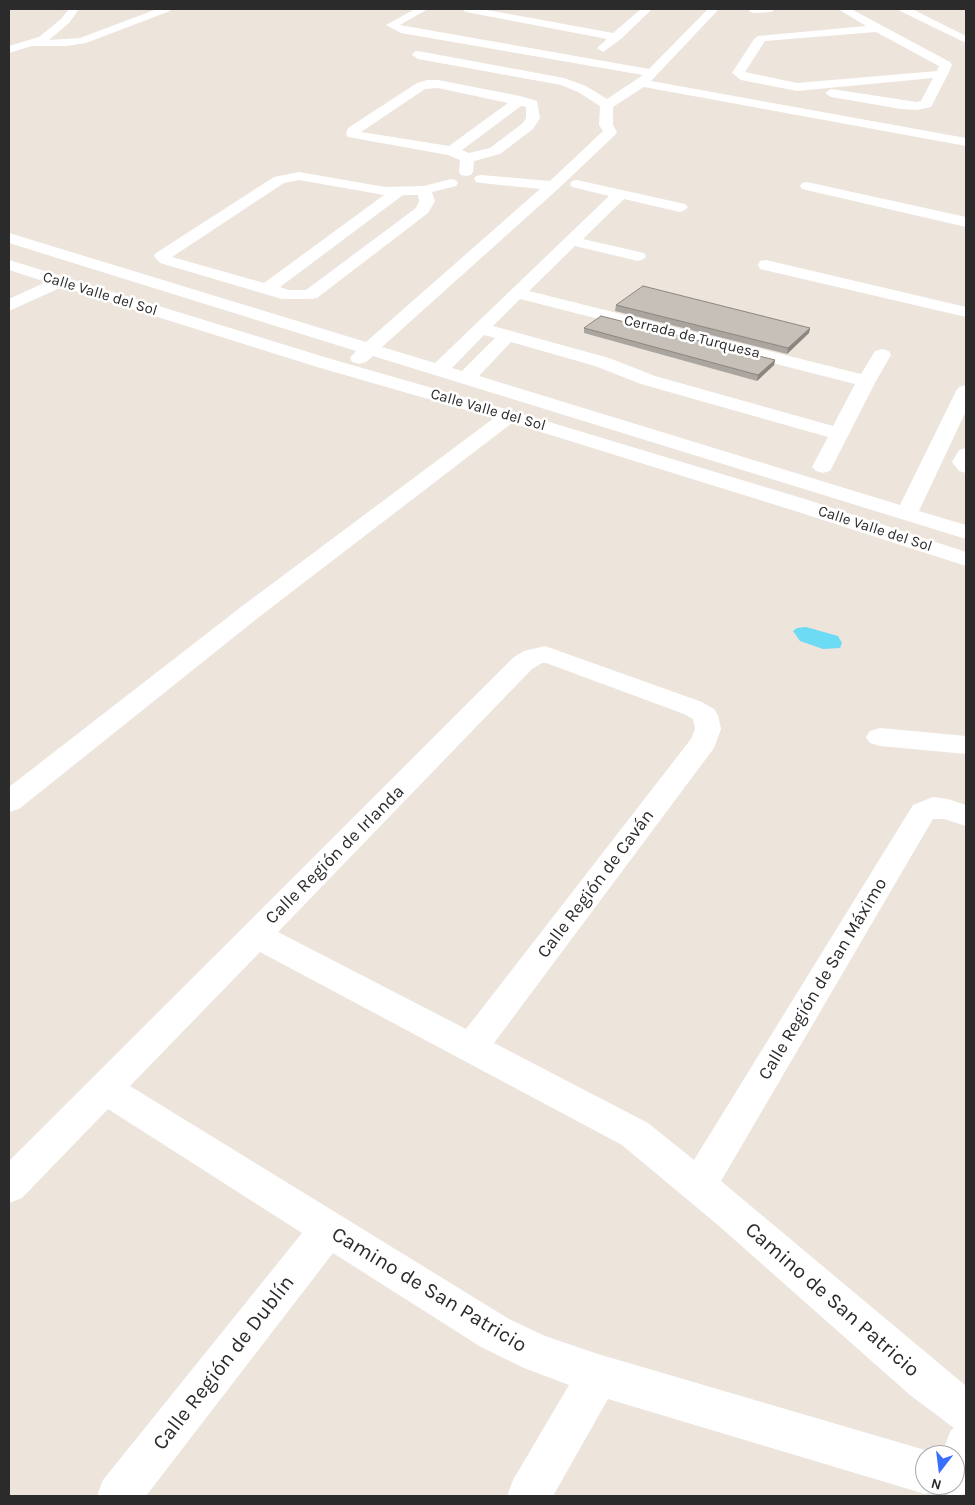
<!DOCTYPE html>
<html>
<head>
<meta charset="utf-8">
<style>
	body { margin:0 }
	#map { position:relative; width:975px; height:1505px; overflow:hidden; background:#ede4dc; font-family:Karla,sans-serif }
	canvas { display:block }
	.frame { position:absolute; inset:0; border:10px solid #2b2b2b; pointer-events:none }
	.north { position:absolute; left:915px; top:1445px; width:50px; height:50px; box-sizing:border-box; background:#fff; border:1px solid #aaa; border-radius:50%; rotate:195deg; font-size:14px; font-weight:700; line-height:20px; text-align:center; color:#2b2b2b }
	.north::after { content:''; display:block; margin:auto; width:18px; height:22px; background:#376fff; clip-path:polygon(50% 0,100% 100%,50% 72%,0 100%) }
</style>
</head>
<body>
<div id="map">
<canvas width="975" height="1505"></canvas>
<div class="frame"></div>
<div class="north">N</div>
</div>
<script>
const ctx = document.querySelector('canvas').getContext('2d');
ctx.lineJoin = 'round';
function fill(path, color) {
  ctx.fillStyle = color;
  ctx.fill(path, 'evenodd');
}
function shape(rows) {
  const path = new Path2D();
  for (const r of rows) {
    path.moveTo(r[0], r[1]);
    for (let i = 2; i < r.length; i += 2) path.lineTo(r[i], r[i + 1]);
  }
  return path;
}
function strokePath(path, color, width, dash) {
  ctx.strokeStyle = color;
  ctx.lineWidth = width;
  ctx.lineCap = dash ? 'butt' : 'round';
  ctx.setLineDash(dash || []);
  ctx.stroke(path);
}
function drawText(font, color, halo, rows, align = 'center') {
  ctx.font = font + ' Karla,sans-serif';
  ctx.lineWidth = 5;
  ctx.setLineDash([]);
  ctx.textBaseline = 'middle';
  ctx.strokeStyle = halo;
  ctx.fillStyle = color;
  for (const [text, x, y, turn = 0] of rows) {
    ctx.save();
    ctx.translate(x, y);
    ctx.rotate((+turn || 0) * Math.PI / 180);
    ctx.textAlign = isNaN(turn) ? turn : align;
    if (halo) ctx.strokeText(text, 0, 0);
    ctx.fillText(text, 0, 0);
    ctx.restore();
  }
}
const water = shape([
	[806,627,838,636,842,643,840,648,823,649,800,641,793,631,797,628]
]);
const minor = shape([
	[69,9,79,9,69,23,49,40,80,38,157,9,171,9,170,11,86,43,67,46,32,46,9,53,9,46,39,37,61,19,69,9],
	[415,9,428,9,400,25,649,69,708,9,719,9,651,81,966,138,966,146,644,87,613,107,613,125,617,132,615,135,558,189,382,347,435,363,609,196,572,187,570,184,572,181,577,180,685,204,688,207,685,210,680,212,624,199,583,239,644,253,646,256,644,259,638,261,575,246,529,291,861,374,875,351,882,349,889,351,891,355,876,381,830,471,823,473,816,471,812,467,828,437,641,384,595,366,511,342,479,376,900,505,956,391,959,387,966,385,966,411,919,511,966,525,966,539,373,356,366,362,359,364,352,362,350,358,356,351,9,243,9,233,366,342,540,189,481,183,476,182,474,179,476,176,481,175,550,181,603,131,599,125,600,106,578,92,561,85,418,59,412,55,414,52,418,51,564,78,586,86,607,99,643,75,401,33,386,25,415,9],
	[520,299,855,384,833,426,655,376,609,358,493,326,520,299],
	[484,335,495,338,462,371,452,368,484,335],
	[461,9,482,9,613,33,641,9,652,9,621,39,603,52,597,48,607,39,466,12,461,9],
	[749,9,776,9,771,12,754,13,750,12,749,9],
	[838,9,851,9,950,62,952,65,948,74,931,107,917,110,901,109,831,97,825,93,831,89,917,102,921,101,933,78,797,91,741,80,732,73,754,39,758,36,866,26,838,9],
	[876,32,939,66,937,71,797,83,745,72,765,41,876,32],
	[899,9,912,9,966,36,966,43,900,11,899,9],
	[427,80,438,80,520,96,537,101,540,118,533,129,500,154,474,161,473,172,471,175,466,176,461,175,459,172,460,160,448,155,348,137,346,134,348,128,417,83,427,80],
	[438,88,508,103,449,146,361,132,425,89,438,88],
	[521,106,526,107,526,118,523,123,490,148,469,153,462,150,521,106],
	[299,172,385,187,424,186,451,179,456,180,458,183,456,186,432,192,435,201,428,213,317,298,311,299,282,299,160,263,154,256,156,253,274,177,299,172],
	[299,180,384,195,264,283,172,257,284,183,299,180],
	[403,195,418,195,419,201,416,208,306,290,289,290,280,287,403,195],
	[807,182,966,217,966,227,802,189,800,186,802,183,807,182],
	[9,260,331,359,516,412,808,500,966,552,966,566,792,510,512,423,259,617,19,809,9,812,9,787,241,607,494,418,317,367,62,287,9,311,9,299,46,282,9,270,9,260],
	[766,260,966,307,966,317,760,269,758,265,760,261,766,260],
	[966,448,966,473,959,471,952,462,959,450,966,448],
	[545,646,702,702,714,709,718,715,721,729,714,748,494,1043,648,1123,694,1160,913,805,933,797,948,799,966,805,966,826,944,819,933,819,721,1181,966,1386,966,1493,959,1496,951,1496,940,1491,938,1488,925,1494,608,1399,553,1496,507,1496,513,1480,569,1385,524,1368,481,1347,333,1253,146,1496,97,1496,103,1480,302,1233,108,1109,22,1198,9,1203,9,1161,514,657,524,651,545,646],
	[542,663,546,663,684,714,693,719,695,729,691,739,466,1029,278,932,532,669,542,663],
	[260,952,622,1145,719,1226,910,1395,954,1428,951,1430,941,1455,955,1455,955,1485,925,1485,925,1455,937,1455,925,1450,598,1354,545,1336,509,1319,130,1086,260,952],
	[880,728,966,736,966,754,880,746,870,743,866,737,870,731,880,728]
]);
const wall = shape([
	[616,305,810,328,809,333,787,354,615,311],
	[584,328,775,360,774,365,757,381,584,333]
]);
const shadedWall = shape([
	[810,328,809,333,787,354,788,348],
	[775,360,774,365,757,381,758,375]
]);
const building = shape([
	[643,286,810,328,788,348,616,305,643,286],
	[601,316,775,360,758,375,584,328,601,316]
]);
const farStreetnames = [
	["Calle Valle del Sol",100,294,17],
	["Cerrada de Turquesa",692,337,14],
	["Calle Valle del Sol",488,410,16],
	["Calle Valle del Sol",875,529,18]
];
const streetNames = [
	["Calle Región de Irlanda",335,855,-45],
	["Calle Región de Caván",596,884,-53],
	["Calle Región de San Máximo",823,979,-59]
];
const nearStreetnames = [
	["Camino de San Patricio",429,1290,31],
	["Camino de San Patricio",832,1300,41],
	["Calle Región de Dublín",224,1363,-52]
];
fill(water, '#6cdbf3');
fill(minor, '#fff');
fill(wall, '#aaa59e');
fill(shadedWall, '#8b8681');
fill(building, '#c6c0b8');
strokePath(building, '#8b8681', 1);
drawText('15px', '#2b2b2b', '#fff', farStreetnames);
drawText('18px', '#2b2b2b', '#fff', streetNames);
drawText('21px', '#2b2b2b', '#fff', nearStreetnames);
</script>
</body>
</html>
